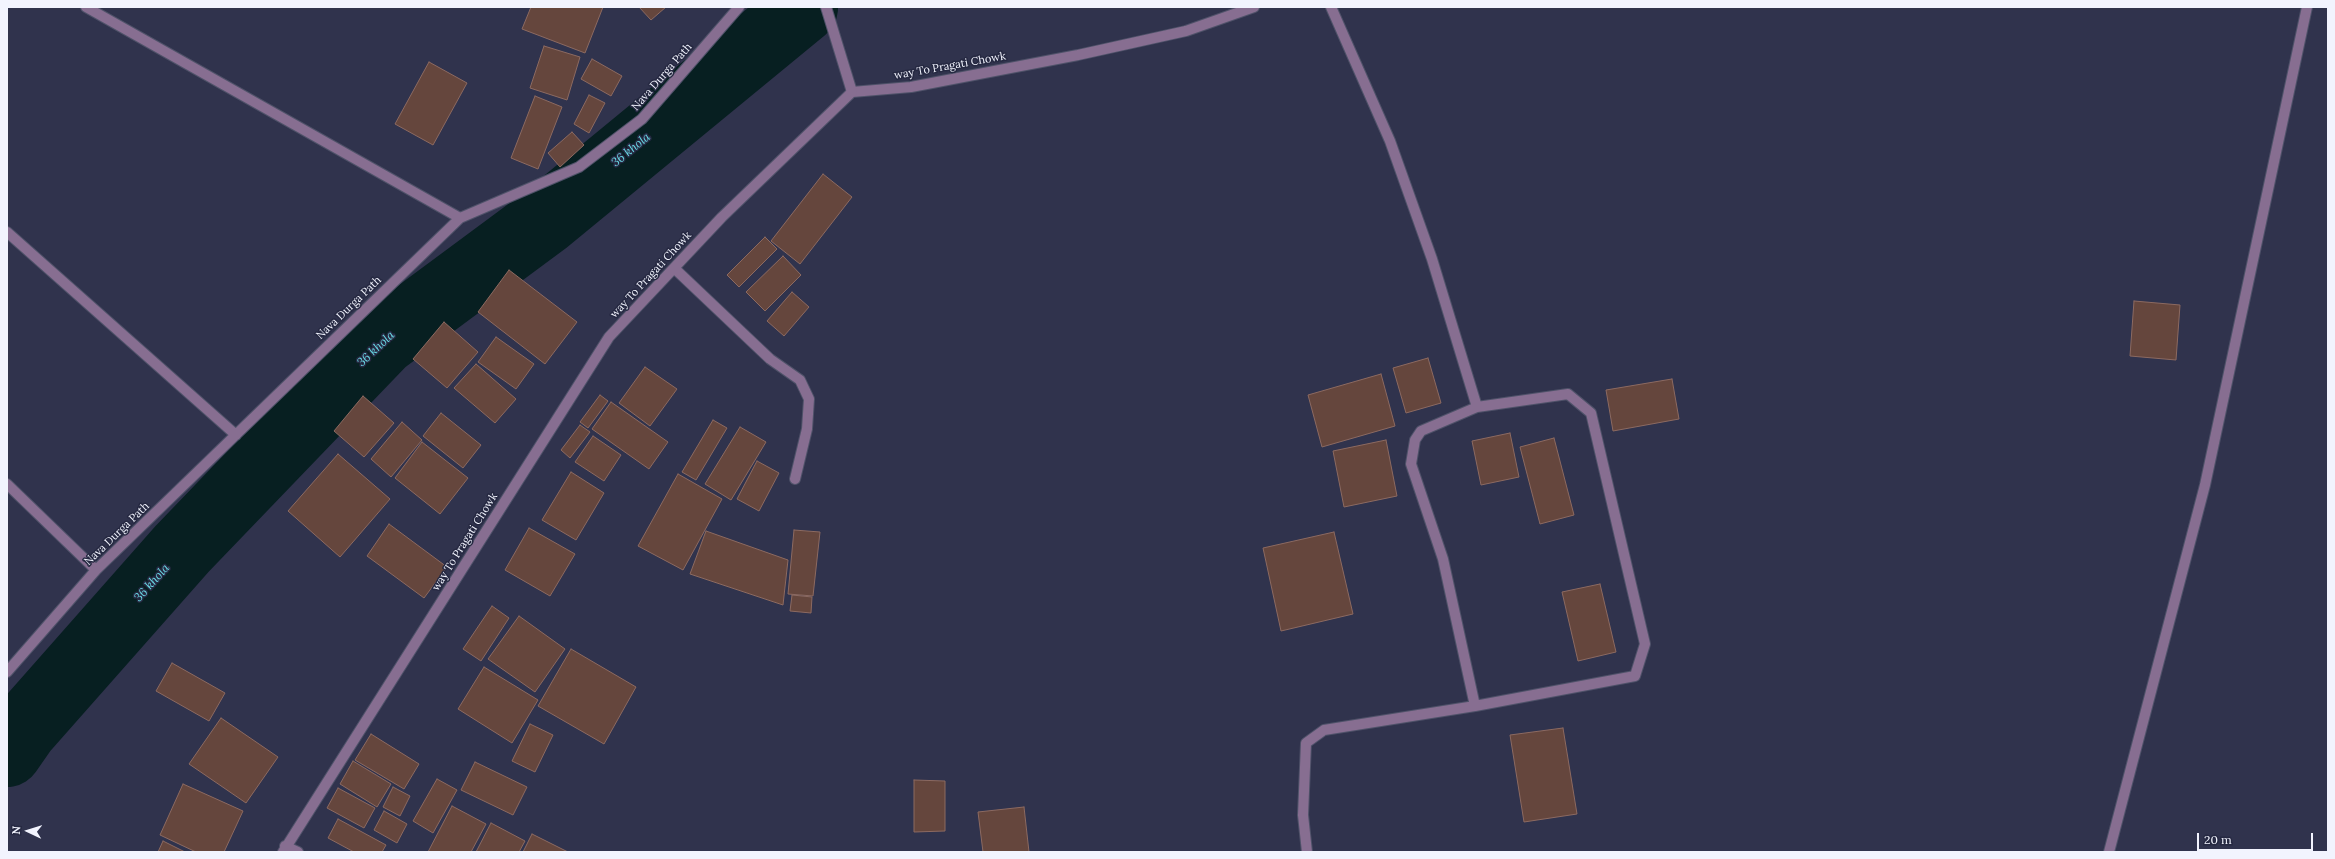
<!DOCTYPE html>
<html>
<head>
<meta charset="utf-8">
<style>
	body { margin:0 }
	#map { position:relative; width:2335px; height:859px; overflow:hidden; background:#30334d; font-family:Lora,serif }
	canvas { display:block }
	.frame { position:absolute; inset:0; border:8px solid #f2f4fe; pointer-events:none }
	.north { position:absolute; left:8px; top:811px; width:40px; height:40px; -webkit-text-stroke:3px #262942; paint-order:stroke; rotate:274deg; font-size:11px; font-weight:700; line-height:16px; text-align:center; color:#f2f4fe }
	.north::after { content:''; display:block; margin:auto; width:14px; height:18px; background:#f2f4fe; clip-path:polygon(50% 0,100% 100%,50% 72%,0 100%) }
	.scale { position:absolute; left:2197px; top:833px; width:116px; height:18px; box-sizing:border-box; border:2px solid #f2f4fe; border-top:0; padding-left:5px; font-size:12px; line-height:14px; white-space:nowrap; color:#f2f4fe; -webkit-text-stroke:3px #262942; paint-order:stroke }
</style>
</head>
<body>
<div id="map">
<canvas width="2335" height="859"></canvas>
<div class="frame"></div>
<div class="north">N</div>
<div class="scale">20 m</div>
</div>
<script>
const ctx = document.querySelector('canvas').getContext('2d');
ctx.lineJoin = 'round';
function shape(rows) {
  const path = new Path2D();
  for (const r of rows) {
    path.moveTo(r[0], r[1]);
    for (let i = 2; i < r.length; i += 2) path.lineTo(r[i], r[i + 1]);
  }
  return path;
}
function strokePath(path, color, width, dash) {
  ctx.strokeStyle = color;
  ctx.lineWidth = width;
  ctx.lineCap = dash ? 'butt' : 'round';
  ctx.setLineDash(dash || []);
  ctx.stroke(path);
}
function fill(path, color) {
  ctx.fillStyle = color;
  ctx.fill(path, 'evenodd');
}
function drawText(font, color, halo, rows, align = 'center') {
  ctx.font = font + ' Lora,serif';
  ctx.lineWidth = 3;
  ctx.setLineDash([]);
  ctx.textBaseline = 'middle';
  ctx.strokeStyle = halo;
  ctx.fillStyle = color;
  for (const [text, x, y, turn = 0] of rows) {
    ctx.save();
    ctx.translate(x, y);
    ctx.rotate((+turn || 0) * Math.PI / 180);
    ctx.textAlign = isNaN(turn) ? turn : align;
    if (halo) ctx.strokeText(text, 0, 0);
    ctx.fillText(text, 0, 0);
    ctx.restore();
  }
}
const river = shape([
	[7,752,23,729,182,549,382,341,544,221,803,8]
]);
const building = shape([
	[531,7,603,7,585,53,522,29,531,7],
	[639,7,666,7,651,20,639,7],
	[544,46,580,57,567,100,530,88,544,46],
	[592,59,622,76,611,96,581,79,592,59],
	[429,62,467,83,433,145,395,124,429,62],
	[589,95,605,103,589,133,574,124,589,95],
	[535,96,562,107,538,169,511,158,535,96],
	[572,132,584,145,560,167,548,153,572,132],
	[823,174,852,197,800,264,771,241,823,174],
	[765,237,777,249,739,287,727,275,765,237],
	[783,256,801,275,765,311,746,292,783,256],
	[509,270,577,322,545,364,478,312,509,270],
	[792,292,809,307,784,336,767,321,792,292],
	[2134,301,2180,305,2176,360,2130,356,2134,301],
	[444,322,478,352,447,388,413,359,444,322],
	[496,337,534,364,516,389,478,362,496,337],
	[1428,358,1441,403,1406,413,1393,368,1428,358],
	[476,364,516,399,495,423,454,388,476,364],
	[645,367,677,389,650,426,619,403,645,367],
	[1381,374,1395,426,1322,447,1308,395,1381,374],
	[1672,379,1679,419,1613,431,1606,390,1672,379],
	[600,395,608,401,588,428,580,422,600,395],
	[363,396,394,423,364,457,334,431,363,396],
	[611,402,668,442,649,469,592,429,611,402],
	[441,413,481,445,463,468,423,436,441,413],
	[713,420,727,428,696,480,682,472,713,420],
	[402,422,422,440,391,477,371,459,402,422],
	[580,425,590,432,570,458,561,450,580,425],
	[740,427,766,442,731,500,705,484,740,427],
	[1510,433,1519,477,1481,485,1472,441,1510,433],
	[593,436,621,455,604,481,575,462,593,436],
	[1554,438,1574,515,1540,524,1520,447,1554,438],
	[1386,440,1397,496,1344,507,1333,451,1386,440],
	[422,442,468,478,440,514,395,478,422,442],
	[338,454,390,499,340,557,288,511,338,454],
	[757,461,779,473,759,511,737,499,757,461],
	[571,472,604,493,576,540,542,520,571,472],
	[678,474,722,499,683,570,638,546,678,474],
	[389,524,447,567,424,598,367,556,389,524],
	[529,528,575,554,550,596,505,570,529,528],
	[794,530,820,532,813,596,788,594,794,530],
	[706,531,788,560,783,605,690,574,706,531],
	[1334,532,1353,614,1281,631,1263,548,1334,532],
	[1600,584,1616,652,1578,661,1562,592,1600,584],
	[792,595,812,597,811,613,790,611,792,595],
	[492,606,509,618,481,661,463,649,492,606],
	[519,616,565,649,535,692,488,659,519,616],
	[571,649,636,687,604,744,538,706,571,649],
	[172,663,225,693,209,721,156,691,172,663],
	[484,667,538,700,512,743,458,709,484,667],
	[221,718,278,757,246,803,189,764,221,718],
	[530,724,553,735,535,772,512,761,530,724],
	[1563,728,1577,814,1524,822,1510,735,1563,728],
	[371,734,419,764,404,789,355,760,371,734],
	[353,761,391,784,377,807,340,784,353,761],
	[475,762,527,787,513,815,461,790,475,762],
	[437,779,457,790,433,833,413,821,437,779],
	[914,780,945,781,945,831,914,832,914,780],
	[183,784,243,811,224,852,196,852,160,835,183,784],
	[393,787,410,796,400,816,383,807,393,787],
	[338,788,375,808,364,828,327,808,338,788],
	[452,806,486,824,471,852,428,852,452,806],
	[1024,807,1029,852,983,852,978,812,1024,807],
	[384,811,407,824,397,843,374,830,384,811],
	[338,819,386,845,382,852,354,852,328,838,338,819],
	[491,823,525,841,519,852,476,852,491,823],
	[532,834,568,852,523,852,532,834],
	[163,841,185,852,158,852,163,841]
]);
const minor = shape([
	[86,7,460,218],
	[7,232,236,435],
	[674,268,770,359,800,380,809,399,807,429,795,479],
	[7,484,96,570],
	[7,672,96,570,460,218,579,167,642,119,739,7],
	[1475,706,1443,559,1411,464,1415,440,1421,431,1477,407],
	[285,846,298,852],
	[283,852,609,337,722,217,852,92,911,87,1078,55,1186,31,1254,7],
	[1307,852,1303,815,1306,743,1324,730,1475,706,1635,676,1645,644,1591,413,1568,394,1477,407,1432,259,1390,141,1331,7],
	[2109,852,2205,485,2307,7]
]);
const tertiary = shape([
	[826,7,852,92]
]);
const streetNames = [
	["way To Pragati Chowk",950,66,-10],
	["Nava Durga Path",662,77,-49],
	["way To Pragati Chowk",651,275,-47],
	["Nava Durga Path",349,308,-44],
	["Nava Durga Path",117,534,-44],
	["way To Pragati Chowk",465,542,-58]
];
const waterNames = [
	["36 khola",631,150,-39],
	["36 khola",376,349,-43],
	["36 khola",152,583,-48]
];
strokePath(river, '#071f21', 70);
fill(building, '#65463d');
strokePath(building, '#8c6a61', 1);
strokePath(minor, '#4f5269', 12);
strokePath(tertiary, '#4f5269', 12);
strokePath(minor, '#876e91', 10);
strokePath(tertiary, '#876e91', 10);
drawText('11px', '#f2f4fe', '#262942', streetNames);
drawText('italic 12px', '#69dae6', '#262942', waterNames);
</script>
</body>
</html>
